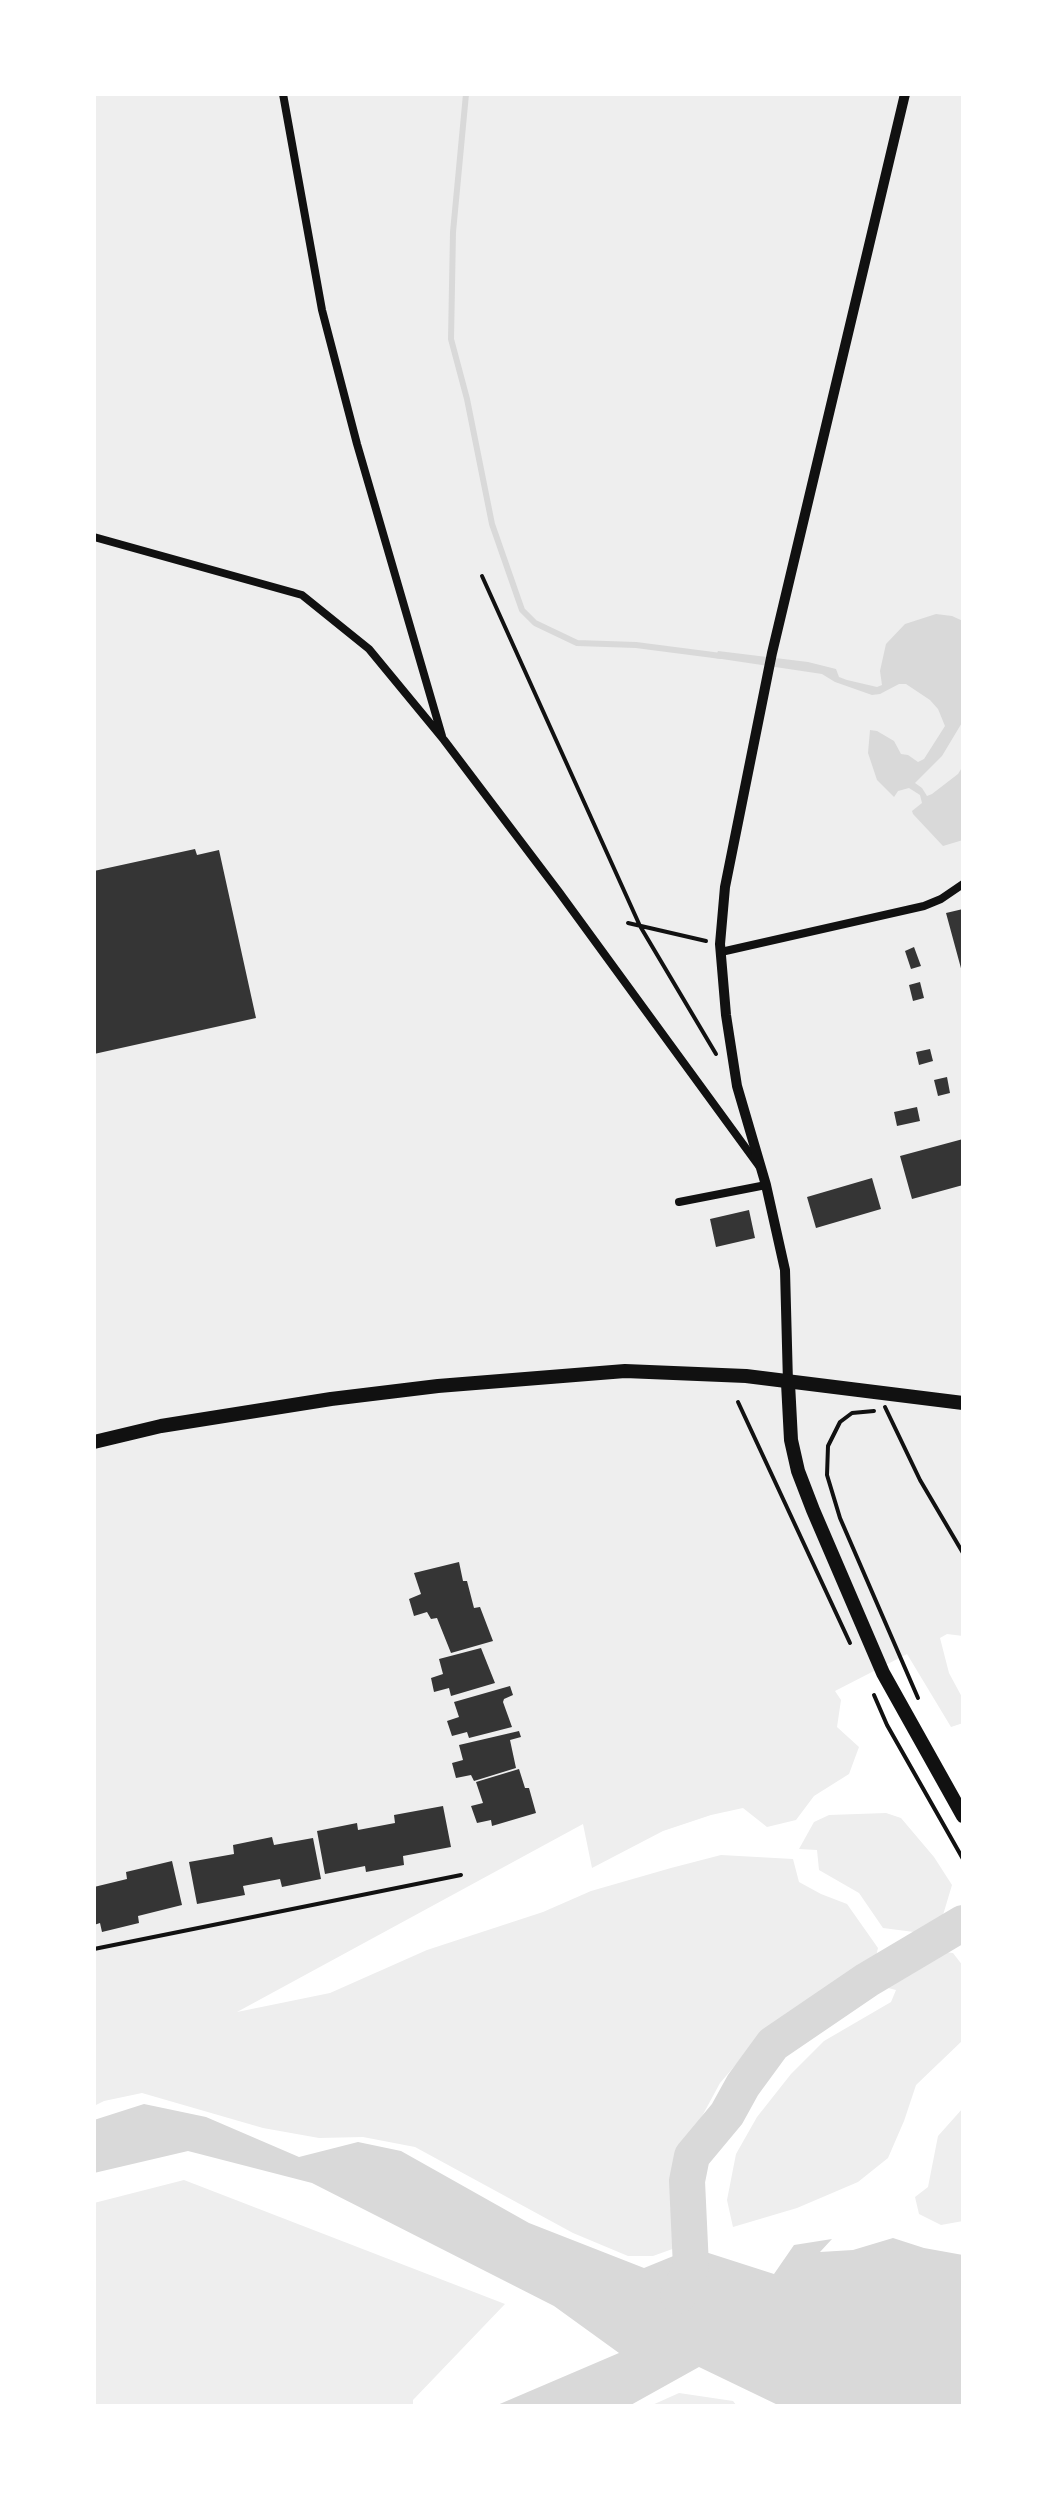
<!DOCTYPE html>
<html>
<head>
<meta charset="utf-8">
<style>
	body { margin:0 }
	#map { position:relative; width:1057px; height:2500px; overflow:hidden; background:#fff; font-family:Mulish,sans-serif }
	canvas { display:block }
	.frame { position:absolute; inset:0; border:96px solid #fff; pointer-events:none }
</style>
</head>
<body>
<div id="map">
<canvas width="1057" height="2500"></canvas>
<div class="frame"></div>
</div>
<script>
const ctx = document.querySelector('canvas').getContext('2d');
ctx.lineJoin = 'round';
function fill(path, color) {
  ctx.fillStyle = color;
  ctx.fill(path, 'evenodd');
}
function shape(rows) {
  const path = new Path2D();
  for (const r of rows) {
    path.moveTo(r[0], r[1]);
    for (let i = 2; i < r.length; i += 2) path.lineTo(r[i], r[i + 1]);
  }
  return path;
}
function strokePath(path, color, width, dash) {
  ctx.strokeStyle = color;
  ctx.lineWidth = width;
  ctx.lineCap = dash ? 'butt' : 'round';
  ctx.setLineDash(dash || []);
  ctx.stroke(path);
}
const green = shape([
	[94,94,963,94,963,1636,947,1634,940,1638,949,1673,963,1699,963,1723,951,1727,907,1654,835,1691,841,1700,837,1727,859,1747,849,1774,814,1796,796,1820,767,1827,743,1808,711,1815,663,1831,592,1868,583,1824,237,2012,330,1993,427,1950,543,1912,591,1891,671,1868,721,1855,793,1859,799,1882,821,1894,847,1904,878,1948,875,1960,817,1999,769,2026,720,2083,674,2168,673,2214,678,2247,653,2256,628,2256,573,2233,415,2147,363,2137,319,2138,263,2128,142,2093,104,2101,94,2106],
	[886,1813,901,1818,934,1857,952,1885,943,1915,914,1932,883,1928,859,1893,819,1870,817,1850,799,1849,814,1822,829,1815],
	[936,1951,953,1953,963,1966,963,2040,916,2085,904,2121,888,2158,858,2182,797,2208,733,2227,727,2200,736,2154,757,2117,791,2074,824,2041,891,2002,896,1990,876,1985,885,1972],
	[963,2108,963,2221,941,2225,919,2214,915,2197,928,2187,938,2136],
	[184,2180,505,2304,413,2400,413,2406,94,2406,94,2203],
	[679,2393,733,2401,737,2406,650,2406]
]);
const water = shape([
	[936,614,952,616,963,621,963,721,942,756,915,783,922,788,927,796,932,794,958,774,963,766,963,840,943,846,913,814,912,811,922,803,920,795,909,788,898,791,894,797,877,780,868,753,870,730,877,731,894,741,901,754,908,755,918,762,924,759,945,726,938,709,930,700,906,684,899,684,880,694,872,695,835,682,822,674,715,658,718,651,808,662,836,669,839,677,847,680,877,687,882,685,880,671,886,644,905,624],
	[144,2104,206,2117,299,2157,358,2142,401,2151,529,2223,644,2268,693,2248,774,2274,794,2245,832,2239,820,2252,853,2250,893,2238,924,2248,963,2255,963,2406,780,2406,699,2367,629,2406,495,2406,619,2353,554,2306,312,2183,188,2151,94,2173,94,2120]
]);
const stream = shape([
	[466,94,453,232,451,339,467,399,492,524,522,610,535,623,577,643,636,645,721,656]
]);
const river = shape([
	[678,2296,691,2267,687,2181,692,2156,727,2114,743,2085,773,2044,867,1980,963,1923]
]);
const building = shape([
	[195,849,197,855,219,850,256,1018,94,1054,94,871],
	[963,909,963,972,962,972,946,913],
	[914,947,921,966,911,969,905,951],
	[920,982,924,998,913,1001,909,985],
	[930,1049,933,1061,919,1065,916,1052],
	[947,1077,950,1093,938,1096,934,1080],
	[917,1107,920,1121,897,1126,894,1112],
	[963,1139,963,1185,912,1199,900,1156],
	[872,1178,881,1209,816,1228,807,1197],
	[749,1210,755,1238,716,1247,710,1219],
	[459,1562,463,1581,467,1581,474,1608,480,1607,493,1641,451,1653,437,1618,431,1619,427,1612,414,1616,409,1599,421,1594,414,1573],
	[481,1648,495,1683,451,1696,449,1688,434,1692,431,1678,443,1674,439,1659],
	[510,1686,513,1695,504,1699,503,1702,512,1727,469,1738,467,1732,452,1736,447,1721,459,1717,454,1702],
	[519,1731,521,1737,510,1740,516,1768,474,1781,471,1775,456,1778,452,1763,463,1760,459,1745],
	[519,1769,525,1788,529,1788,536,1813,492,1826,491,1820,477,1823,471,1806,483,1803,476,1782],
	[443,1806,451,1847,403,1856,404,1865,366,1872,365,1866,325,1874,317,1831,357,1823,358,1830,395,1823,394,1815],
	[272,1837,274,1845,313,1838,321,1879,282,1887,280,1879,243,1886,245,1895,197,1904,189,1862,234,1854,233,1845],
	[172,1861,182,1905,138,1916,139,1923,102,1932,100,1923,94,1925,94,1887,127,1879,126,1872]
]);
const path = shape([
	[482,576,640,926,716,1054],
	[628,923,706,941],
	[738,1402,850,1643],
	[885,1407,920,1480,963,1553],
	[874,1411,852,1413,840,1422,828,1446,827,1475,840,1518,918,1698],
	[874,1695,887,1725,963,1859],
	[94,1949,461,1875]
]);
const minor = shape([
	[283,94,322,310,357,444,442,736],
	[94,537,302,595,369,649,444,740,559,892,759,1166],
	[721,952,924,906,941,899,963,884],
	[679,1202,766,1185]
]);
const tertiary = shape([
	[788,1383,785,1270,766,1185,737,1086,726,1015,720,944,725,887,772,653,905,94]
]);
const primary = shape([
	[788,1383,791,1440,798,1471,813,1510,883,1673,963,1816],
	[94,1442,161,1426,331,1399,438,1386,625,1371,746,1376,963,1403]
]);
fill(green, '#eee');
fill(water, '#d9d9d9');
strokePath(stream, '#d9d9d9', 6);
strokePath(river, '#d9d9d9', 36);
fill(building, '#353535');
strokePath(path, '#111', 4);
strokePath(minor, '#111', 8);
strokePath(tertiary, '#111', 10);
strokePath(primary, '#111', 14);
</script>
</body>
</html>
